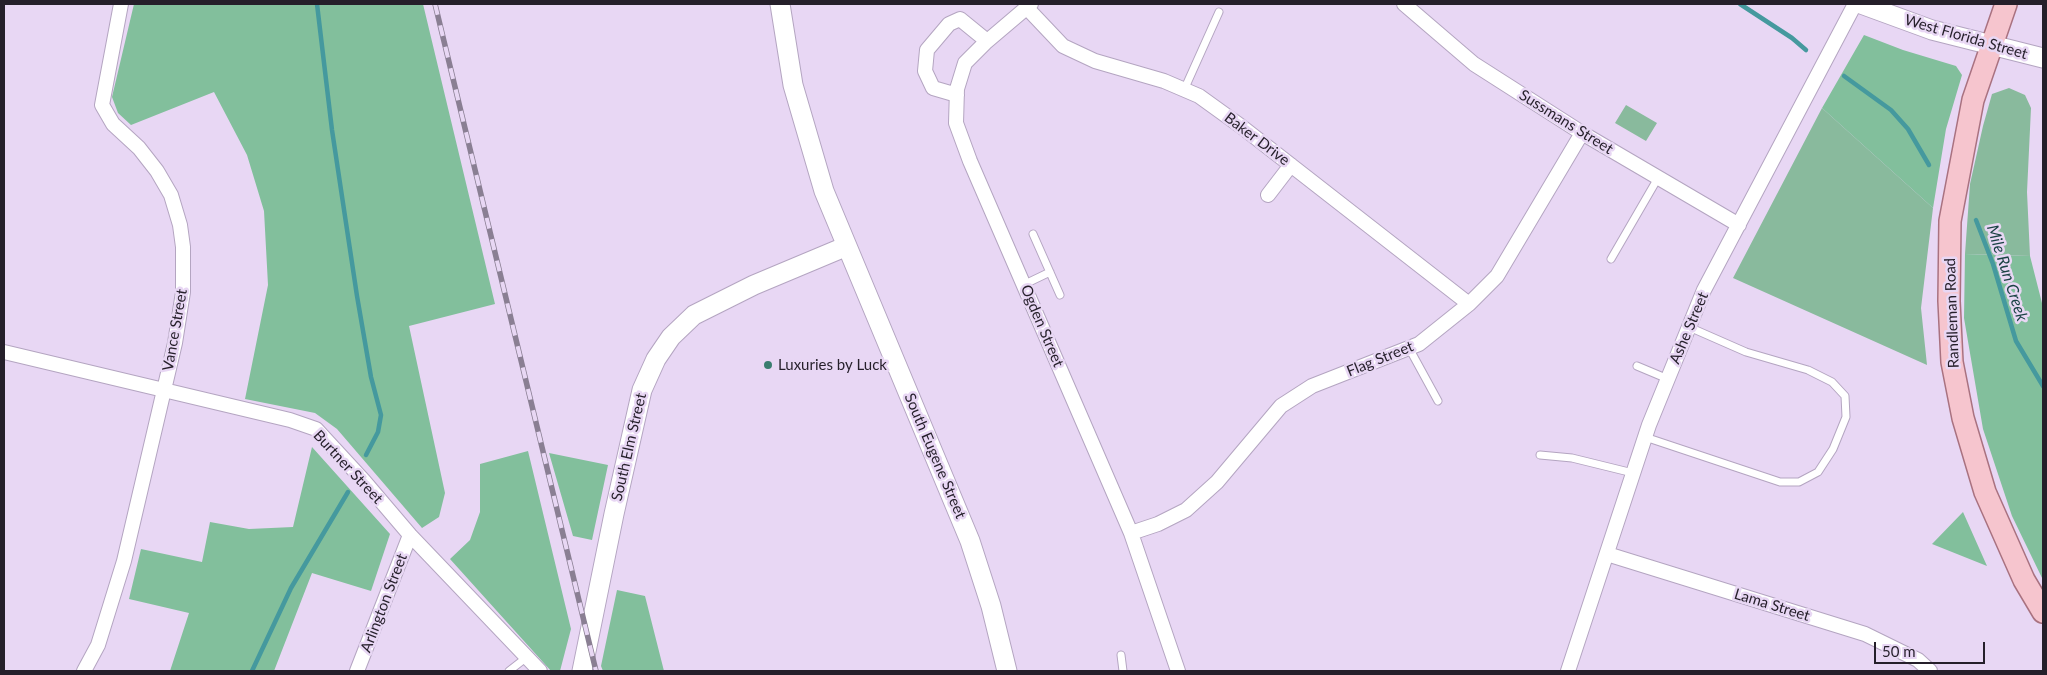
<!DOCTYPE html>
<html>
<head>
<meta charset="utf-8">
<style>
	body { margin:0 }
	#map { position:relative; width:2047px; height:675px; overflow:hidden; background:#e8d7f4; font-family:Lato,sans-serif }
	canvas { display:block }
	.frame { position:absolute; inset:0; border:5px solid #251f2a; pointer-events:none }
	.scale { position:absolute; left:1874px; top:642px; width:111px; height:22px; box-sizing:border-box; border:2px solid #251f2a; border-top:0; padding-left:6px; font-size:15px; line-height:18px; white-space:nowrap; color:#251f2a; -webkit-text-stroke:4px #e8d7f4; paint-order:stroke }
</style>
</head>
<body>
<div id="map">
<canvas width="2047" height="675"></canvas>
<div class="frame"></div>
<div class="scale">50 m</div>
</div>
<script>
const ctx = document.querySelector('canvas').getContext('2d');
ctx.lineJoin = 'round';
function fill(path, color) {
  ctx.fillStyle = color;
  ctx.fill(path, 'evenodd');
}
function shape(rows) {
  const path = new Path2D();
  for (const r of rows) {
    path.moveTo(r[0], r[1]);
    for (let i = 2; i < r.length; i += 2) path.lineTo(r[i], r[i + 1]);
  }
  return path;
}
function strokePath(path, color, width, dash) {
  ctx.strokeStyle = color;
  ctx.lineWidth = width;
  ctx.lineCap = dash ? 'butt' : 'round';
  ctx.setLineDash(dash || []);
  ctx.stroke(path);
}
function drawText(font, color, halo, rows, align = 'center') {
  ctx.font = font + ' Lato,sans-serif';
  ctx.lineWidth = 5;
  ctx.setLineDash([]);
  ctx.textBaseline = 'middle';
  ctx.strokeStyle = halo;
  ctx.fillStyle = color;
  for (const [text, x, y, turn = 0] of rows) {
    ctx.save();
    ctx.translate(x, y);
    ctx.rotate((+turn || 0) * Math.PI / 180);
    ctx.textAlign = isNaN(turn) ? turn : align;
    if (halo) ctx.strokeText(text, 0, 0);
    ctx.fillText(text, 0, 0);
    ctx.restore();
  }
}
const green = shape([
	[2009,88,2025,95,2031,108,2027,192,2030,256,1965,254,1970,184,1983,126,1992,94],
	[1626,105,1657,123,1646,141,1615,123],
	[1822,108,1933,208,1921,308,1927,365,1733,278]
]);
const forest = shape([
	[134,4,423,4,495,304,409,326,445,493,439,517,422,528,337,429,315,413,245,399,268,285,264,211,247,155,214,92,131,125,118,113,112,97],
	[1864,35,1903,50,1956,66,1962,75,1946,129,1933,208,1822,108],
	[1965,254,2030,256,2043,307,2043,580,2012,516,1983,429,1964,318],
	[312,447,390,534,371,591,312,573,274,671,170,671,189,613,129,599,141,549,202,562,210,522,249,529,293,527],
	[528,451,571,629,560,671,551,671,450,559,470,540,480,512,480,464],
	[549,453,608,465,592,540,573,536],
	[1963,512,1987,566,1932,544],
	[617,590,645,596,664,671,603,671,601,666]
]);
const stream = shape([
	[317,4,332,130,357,296,371,377,381,415,378,432,366,455],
	[1740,4,1792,38,1806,50],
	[1844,76,1891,110,1908,129,1929,165],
	[1976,220,1993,264,2016,341,2043,386],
	[252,671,291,588,348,492]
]);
const lane = shape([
	[1184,90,1219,12],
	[1033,234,1060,295],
	[1611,259,1658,178],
	[1025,284,1050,272],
	[1409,348,1438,401],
	[1637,366,1668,379],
	[1645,437,1780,482,1799,482,1818,472,1833,449,1846,417,1845,396,1832,382,1808,370,1746,352,1689,327],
	[1540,455,1572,458,1633,473],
	[1121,655,1123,671],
	[509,671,527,657]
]);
const street = shape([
	[1031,4,985,43,965,63,957,89,956,123,970,161,1131,533,1178,671],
	[1404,4,1474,64,1582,133,1739,225],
	[1027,8,1063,46,1095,61,1164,81,1199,96,1242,127,1469,304],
	[957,95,933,88,925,71,927,50,949,24,960,19,987,41],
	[1268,195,1291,165],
	[4,352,290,420,316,429,364,481,410,535,540,671],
	[1131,533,1158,524,1186,510,1217,482,1281,406,1312,386,1419,344,1469,304,1497,276,1582,133],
	[1607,554,1865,634,1918,660,1930,671],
	[84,671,98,645,124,561,175,343,183,292,183,247,180,225,171,195,157,171,139,148,113,124,102,105,121,4],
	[357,671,410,535],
	[1568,671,1649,425,1704,290,1855,4]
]);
const secondary = shape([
	[780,4,793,85,824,191,970,541,991,606,1007,671],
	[1861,4,1932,30,2043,58],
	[582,671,614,514,642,390,656,359,671,337,694,315,754,285,847,246]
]);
const primary = shape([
	[2006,4,1973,100,1950,221,1949,301,1952,362,1963,418,1985,492,2024,580,2043,612]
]);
const rail = shape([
	[435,4,596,671]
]);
const markers = [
	[768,365,5,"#3a7d6f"]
];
const streetNames = [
	["West Florida Street",1966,37,16],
	["Sussmans Street",1566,122,32],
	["Baker Drive",1257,139,37],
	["Randleman Road",1952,313,-92],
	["Ogden Street",1042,326,67],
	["Ashe Street",1689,328,-67],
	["Vance Street",175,330,-80],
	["Flag Street",1380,359,-22],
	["South Elm Street",629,447,-77],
	["South Eugene Street",935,456,67],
	["Burtner Street",348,467,47],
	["Arlington Street",384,603,-69],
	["Lama Street",1772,605,17]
];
const poiNames = [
	["Luxuries by Luck",778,365]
];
const waterNames = [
	["Mile Run Creek",2007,273,72]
];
fill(green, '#89ba9d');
fill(forest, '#82bf9c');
strokePath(stream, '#45999e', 4.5);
strokePath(lane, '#b4a5c1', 9);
strokePath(street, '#b4a5c1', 16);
strokePath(secondary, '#b4a5c1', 21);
strokePath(primary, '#a97280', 24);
strokePath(lane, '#fff', 7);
strokePath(street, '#fff', 14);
strokePath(secondary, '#fff', 19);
strokePath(primary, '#f6c5ce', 21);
strokePath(rail, '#8a7f93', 5.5);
strokePath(rail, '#e8d7f4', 4, [11]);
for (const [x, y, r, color] of markers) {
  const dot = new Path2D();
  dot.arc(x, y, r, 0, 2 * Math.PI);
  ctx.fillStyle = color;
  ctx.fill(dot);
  strokePath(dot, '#e8d7f4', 2);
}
drawText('15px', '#251f2a', '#e8d7f4', streetNames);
drawText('15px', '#251f2a', '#e8d7f4', poiNames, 'left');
drawText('italic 16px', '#1a4244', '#e8d7f4', waterNames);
</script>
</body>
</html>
